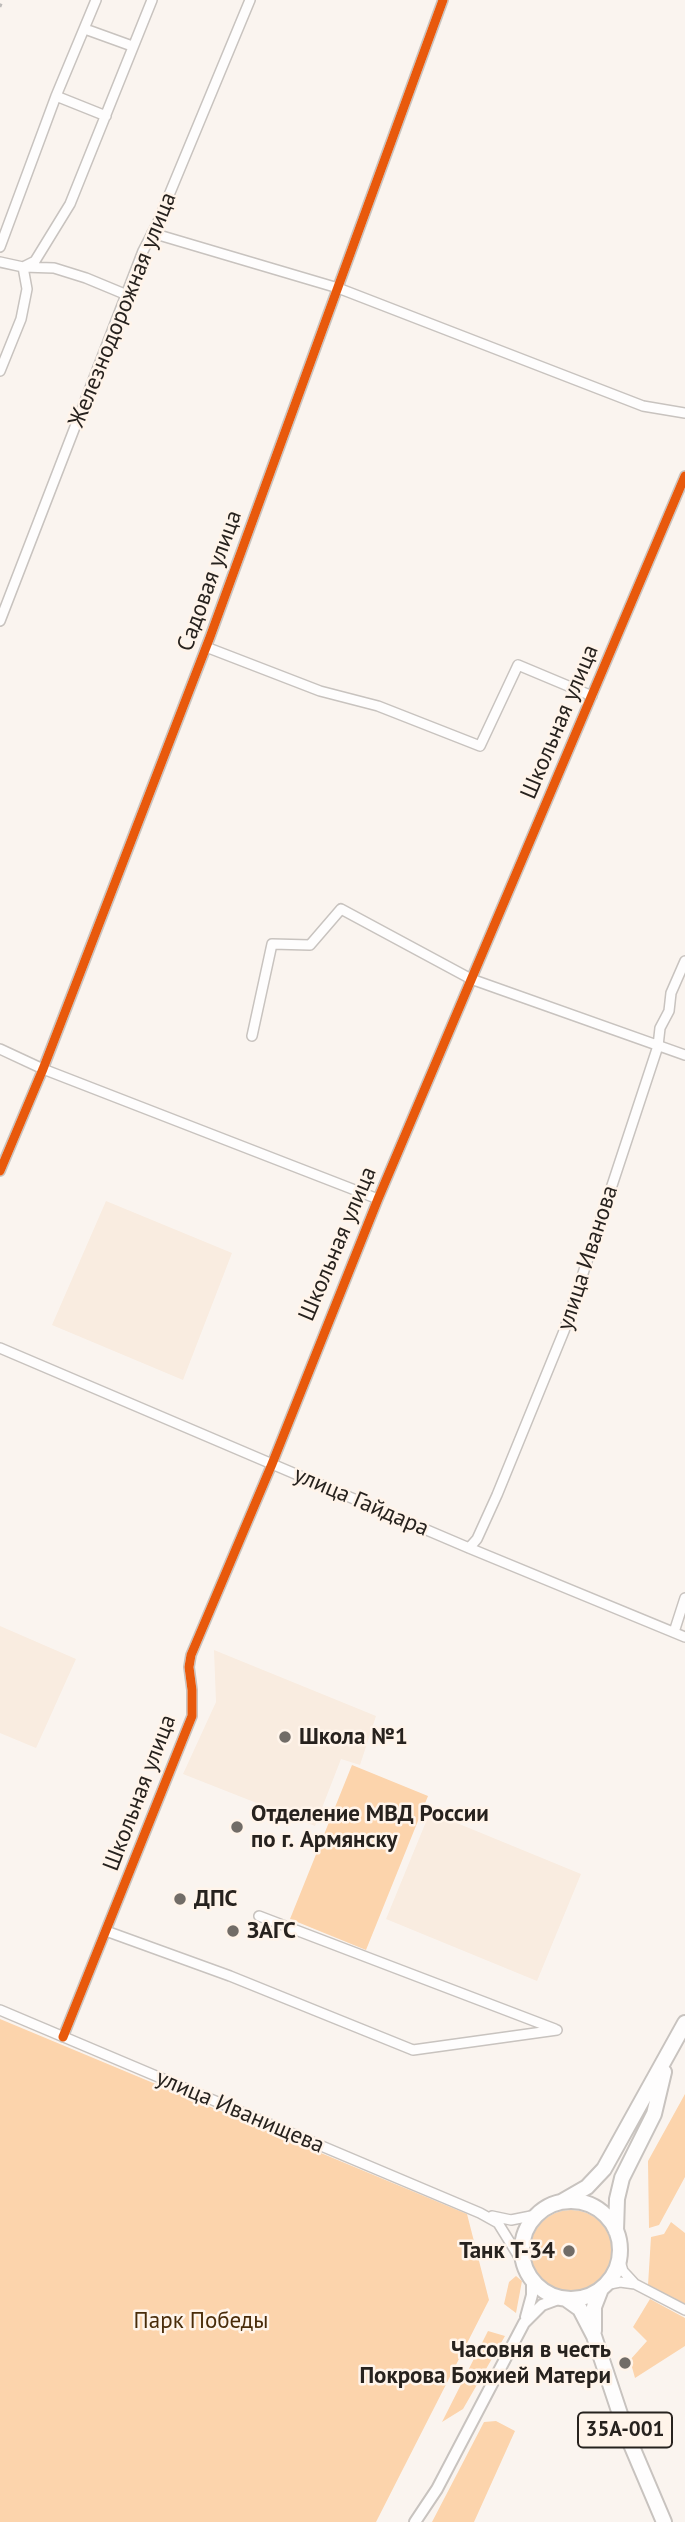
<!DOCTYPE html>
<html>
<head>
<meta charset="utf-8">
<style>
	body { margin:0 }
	canvas { display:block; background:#faf4ef }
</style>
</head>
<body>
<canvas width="685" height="2522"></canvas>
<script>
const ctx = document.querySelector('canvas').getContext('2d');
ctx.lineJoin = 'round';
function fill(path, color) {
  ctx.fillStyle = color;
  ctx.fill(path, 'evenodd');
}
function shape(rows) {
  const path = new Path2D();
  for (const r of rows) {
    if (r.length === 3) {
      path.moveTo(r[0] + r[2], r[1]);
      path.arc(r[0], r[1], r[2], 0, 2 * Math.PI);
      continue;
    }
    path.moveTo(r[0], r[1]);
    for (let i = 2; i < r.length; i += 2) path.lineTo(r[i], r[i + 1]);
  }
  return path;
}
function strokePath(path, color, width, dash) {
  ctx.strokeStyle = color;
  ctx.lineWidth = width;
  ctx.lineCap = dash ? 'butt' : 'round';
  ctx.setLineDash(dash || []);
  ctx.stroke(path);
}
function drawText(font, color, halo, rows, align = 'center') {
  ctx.font = font + ' "PT Sans",sans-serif';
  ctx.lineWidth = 5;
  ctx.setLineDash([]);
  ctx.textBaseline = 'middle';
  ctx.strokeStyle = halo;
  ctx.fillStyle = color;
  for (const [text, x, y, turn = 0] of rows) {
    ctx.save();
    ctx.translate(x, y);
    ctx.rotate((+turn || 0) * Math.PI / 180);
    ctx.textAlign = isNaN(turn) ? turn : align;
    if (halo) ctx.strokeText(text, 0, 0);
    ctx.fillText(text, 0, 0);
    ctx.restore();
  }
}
const built = shape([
	[106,1201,232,1253,183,1380,52,1325],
	[0,1626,76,1659,36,1748,0,1733],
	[214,1650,376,1716,360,1765,341,1759,315,1826,183,1774,216,1702],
	[430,1812,581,1874,537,1981,386,1919]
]);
const green = shape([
	[352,1765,428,1796,366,1950,290,1919],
	[0,2019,467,2214,489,2300,376,2522,0,2522],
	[685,2094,685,2177,659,2225,649,2228,648,2161],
	[571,2251,41],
	[671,2222,685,2233,685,2304,648,2285,651,2237,664,2234],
	[516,2276,522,2281,516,2313,504,2304,509,2282],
	[650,2299,685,2318,685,2346,635,2378,630,2360,647,2341,633,2327],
	[488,2331,505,2336,463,2409,442,2422],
	[496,2421,515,2431,474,2522,432,2522,484,2422]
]);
const minor = shape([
	[85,29,132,46],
	[56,96,106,116],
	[152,233,338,288,643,406,685,413],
	[0,247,56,96,96,0],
	[0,262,23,267,54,268,86,278,127,295],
	[0,371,21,319,27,289,23,267,35,261,70,204,152,0],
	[0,621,143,251,157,224,250,0],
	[206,647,320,691,378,706,480,746,518,665,592,696],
	[252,1036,272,944,310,945,341,909,471,979,685,1055],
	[0,1049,43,1069,378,1199],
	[0,1171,43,1069,210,637,443,0],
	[0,1348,469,1548,685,1637],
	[469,1548,477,1539,497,1495,564,1331,658,1046,660,1028,669,1011,671,993,685,961],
	[674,1632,685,1598],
	[259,1916,555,2029],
	[106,1931,230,1976,413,2050,557,2030],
	[0,2010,480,2213,498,2223,524,2265],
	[63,2037,192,1716,192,1690,189,1667,191,1655,272,1464,378,1199,685,476],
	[492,2216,511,2220,536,2215],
	[619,2258,623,2271,635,2284,685,2310],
	[605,2285,620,2282,635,2284]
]);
const major = shape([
	[526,2317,532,2295,532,2280],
	[415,2522,437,2489,524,2323,542,2305,561,2298]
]);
const highway = shape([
	[571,2250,49],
	[561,2202,587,2187,604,2169,685,2023],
	[616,2231,617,2199,622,2178,654,2114,664,2072],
	[566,2299,580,2309,594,2336,627,2435,664,2522],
	[594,2331,594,2307,601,2289]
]);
const rail = shape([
	[0,7,3,0]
]);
const cycleway = shape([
	[0,1171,43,1069,210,637,443,0],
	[63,2037,192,1716,192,1690,189,1667,191,1655,272,1464,378,1199,685,476]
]);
const markers = [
	[285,1737,7,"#716c67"],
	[237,1827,7,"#716c67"],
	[180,1899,7,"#716c67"],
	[233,1931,7,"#716c67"],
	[569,2251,7,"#716c67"],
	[625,2363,7,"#716c67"]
];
const shields = [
	[625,2430,94]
];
const shieldNames = [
	["35А-001",625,2430]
];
const streetNames = [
	["Железнодорожная улица",123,310,-68],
	["Садовая улица",210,581,-70],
	["Школьная улица",560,722,-67],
	["Школьная улица",338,1244,-67],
	["улица Иванова",588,1258,-72],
	["улица Гайдара",361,1502,23],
	["Школьная улица",140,1793,-69],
	["улица Иванищева",240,2112,23]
];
const poiNames = [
	["Школа №1",299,1737],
	["Отделение МВД России",251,1814],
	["по г. Армянску",251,1840],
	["ДПС",194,1899],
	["ЗАГС",247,1931],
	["Танк Т-34",555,2251,"right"],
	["Часовня в честь",611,2350,"right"],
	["Покрова Божией Матери",611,2376,"right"]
];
const parkNames = [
	["Парк Победы",201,2321]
];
fill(built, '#f9ece0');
fill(green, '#fcd4ac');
strokePath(minor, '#c8c3bf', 12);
strokePath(major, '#c8c3bf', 14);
strokePath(highway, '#c8c3bf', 18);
strokePath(minor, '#fefdfd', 9);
strokePath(major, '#fefdfd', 10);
strokePath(highway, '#fefdfd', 14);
strokePath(rail, '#bdbbb9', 2.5, [3.5, 7]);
strokePath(cycleway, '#e8590c', 9);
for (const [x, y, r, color] of markers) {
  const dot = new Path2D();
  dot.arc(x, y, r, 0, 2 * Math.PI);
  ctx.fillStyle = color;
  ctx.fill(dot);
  strokePath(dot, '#fff4ea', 2.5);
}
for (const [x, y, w] of shields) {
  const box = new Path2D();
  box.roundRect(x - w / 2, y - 17.5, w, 35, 5);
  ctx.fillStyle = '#fff4ea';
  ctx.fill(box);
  strokePath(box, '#27221e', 2);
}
drawText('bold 21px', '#27221e', null, shieldNames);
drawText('23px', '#27221e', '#fff4ea', streetNames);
drawText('bold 23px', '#27221e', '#fff4ea', poiNames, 'left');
drawText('23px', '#492c0a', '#fff4ea', parkNames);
</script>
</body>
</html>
